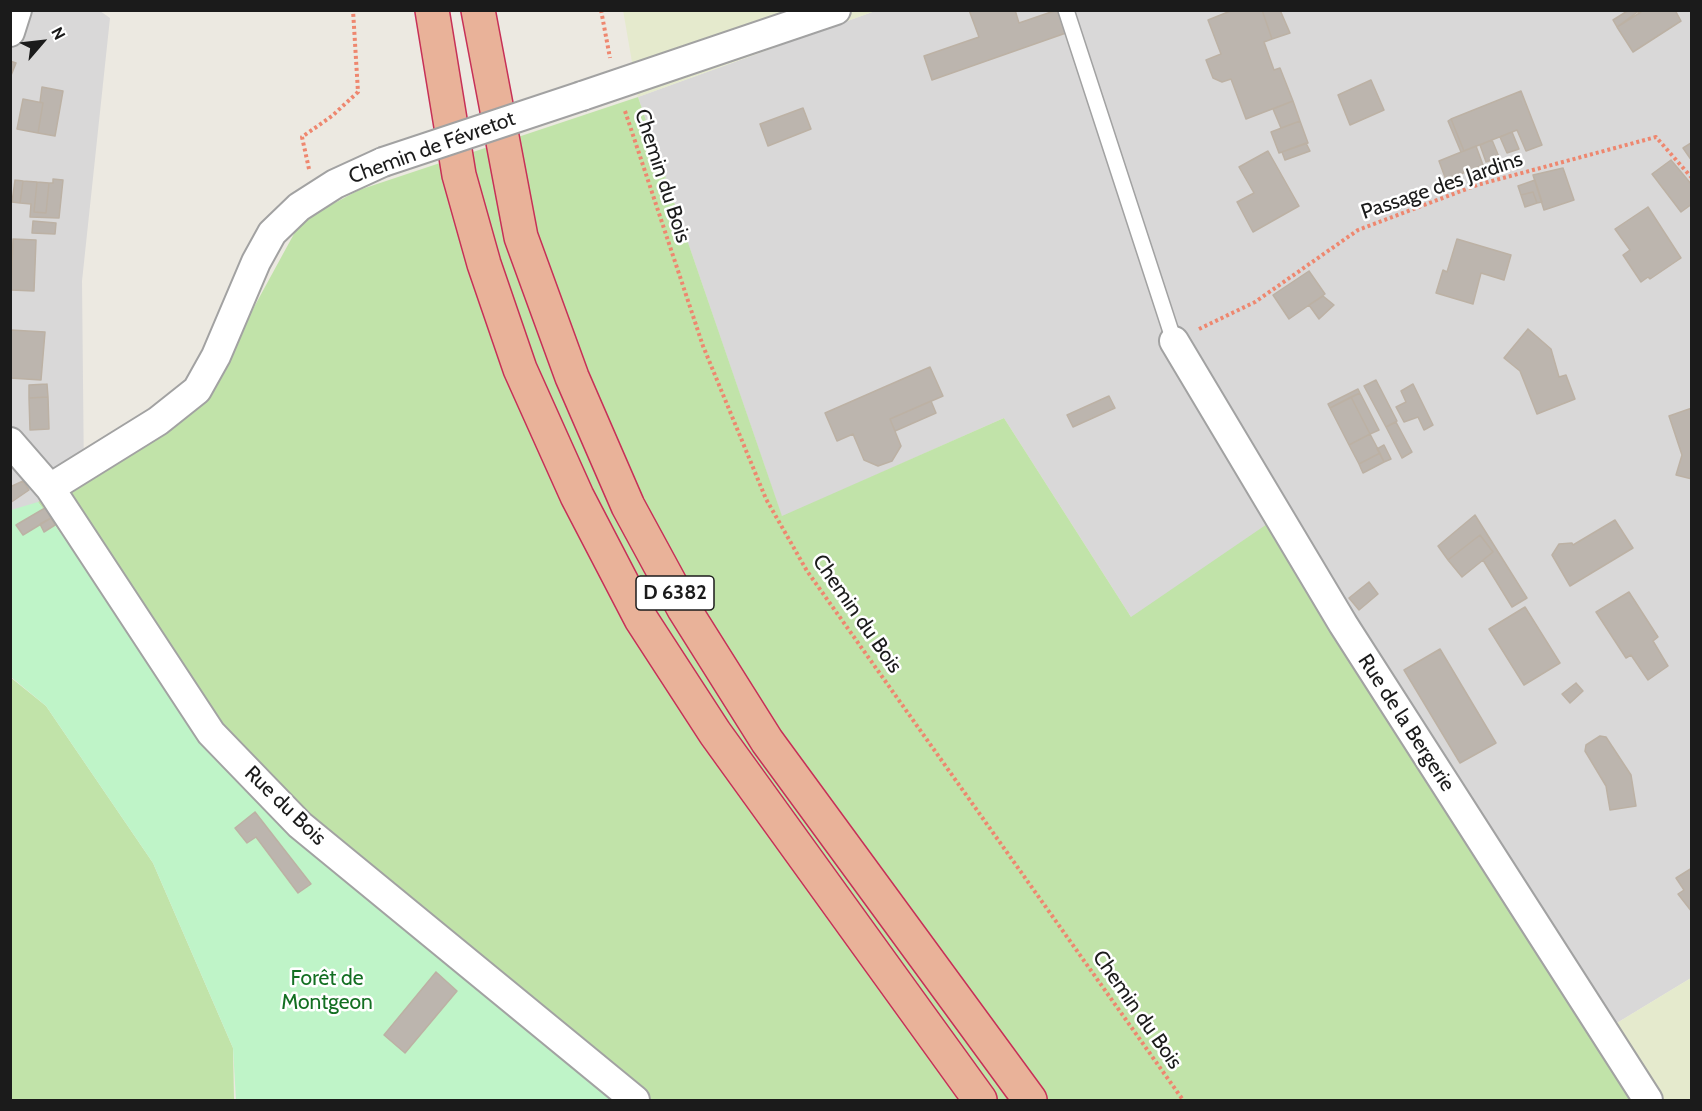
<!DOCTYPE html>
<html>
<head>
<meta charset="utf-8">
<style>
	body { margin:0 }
	#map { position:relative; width:1702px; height:1111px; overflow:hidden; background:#ece9e1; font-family:Cabin,sans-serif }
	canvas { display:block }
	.frame { position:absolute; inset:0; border:12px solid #1b1b1b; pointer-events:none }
	.north { position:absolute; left:12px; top:12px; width:60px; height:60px; -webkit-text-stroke:4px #fff; paint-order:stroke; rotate:62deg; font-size:16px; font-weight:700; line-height:24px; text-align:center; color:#1b1b1b }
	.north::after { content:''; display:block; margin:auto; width:21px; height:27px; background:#1b1b1b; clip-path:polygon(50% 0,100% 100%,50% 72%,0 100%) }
</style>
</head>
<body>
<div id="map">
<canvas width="1702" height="1111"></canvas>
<div class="frame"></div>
<div class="north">N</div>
</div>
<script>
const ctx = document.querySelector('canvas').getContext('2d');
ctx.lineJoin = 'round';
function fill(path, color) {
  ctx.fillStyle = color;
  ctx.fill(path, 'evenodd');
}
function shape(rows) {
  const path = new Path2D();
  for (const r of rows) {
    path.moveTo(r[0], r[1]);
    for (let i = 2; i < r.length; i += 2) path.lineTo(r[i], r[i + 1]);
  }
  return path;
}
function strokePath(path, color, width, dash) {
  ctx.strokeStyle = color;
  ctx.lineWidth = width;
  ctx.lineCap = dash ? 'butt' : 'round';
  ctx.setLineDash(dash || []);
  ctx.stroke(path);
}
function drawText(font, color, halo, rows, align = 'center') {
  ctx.font = font + ' Cabin,sans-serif';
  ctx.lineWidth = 5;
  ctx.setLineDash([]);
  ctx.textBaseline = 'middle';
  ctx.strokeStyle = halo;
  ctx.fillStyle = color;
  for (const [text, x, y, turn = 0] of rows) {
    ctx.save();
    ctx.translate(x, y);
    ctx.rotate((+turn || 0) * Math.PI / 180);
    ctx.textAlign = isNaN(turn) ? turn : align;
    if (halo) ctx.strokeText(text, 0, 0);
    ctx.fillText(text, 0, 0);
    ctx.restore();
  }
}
const residential = shape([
	[10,11,100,11,110,18,82,281,84,482,10,516],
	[875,11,1691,11,1691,978,1602,1032,1131,617,1004,418,782,517,638,97]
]);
const farmland = shape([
	[623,10,875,11,638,97],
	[1691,978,1691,1100,1642,1100,1602,1032]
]);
const grass = shape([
	[638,97,782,516,1004,418,1131,617,1273,520,1642,1100,619,1100,223,756,38,502,200,406,301,221,359,190],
	[10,677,46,706,153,863,233,1048,234,1100,11,1100]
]);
const park = shape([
	[38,502,223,756,619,1100,236,1100,233,1048,153,863,46,706,11,677,11,510]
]);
const building = shape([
	[969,10,1015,10,1019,23,1057,10,1066,33,932,80,924,56,979,37,969,10],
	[1233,10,1262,10,1272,39,1264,42,1274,70,1280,68,1293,101,1246,119,1231,79,1222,82,1213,78,1206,60,1221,54,1208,20,1233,10],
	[1262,10,1280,10,1290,33,1272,39,1262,10],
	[1629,10,1641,12,1617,27,1613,20,1629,10],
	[1640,10,1675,10,1681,21,1633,52,1617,27,1640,10],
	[10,61,16,63,10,78,10,61],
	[1371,80,1384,110,1350,125,1338,95,1371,80],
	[42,87,63,91,55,136,38,133,43,103,40,102,42,87],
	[1521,91,1542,145,1526,151,1517,130,1464,151,1451,119,1521,91],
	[23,99,43,103,38,133,17,129,23,99],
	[1293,101,1300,121,1281,128,1273,109,1293,101],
	[803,108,811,129,768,146,760,124,803,108],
	[1451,119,1464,151,1461,152,1448,121,1451,119],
	[1300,121,1308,143,1279,153,1271,132,1300,121],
	[1512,132,1519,149,1507,153,1500,137,1512,132],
	[1492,140,1499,157,1486,162,1480,145,1492,140],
	[1306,143,1310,151,1285,160,1282,152,1306,143],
	[1691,143,1692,145,1692,161,1683,148,1691,143],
	[1476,146,1483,165,1446,180,1439,161,1476,146],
	[1268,151,1299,206,1253,232,1237,202,1254,193,1239,167,1268,151],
	[1671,160,1692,185,1692,204,1681,212,1652,174,1671,160],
	[1563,168,1574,200,1544,210,1533,175,1563,168],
	[53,179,63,180,59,218,30,217,31,204,20,203,23,181,37,182,34,212,46,213,49,183,53,183,53,179],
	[15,180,23,181,20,203,12,202,15,180],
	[1535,180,1542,202,1537,203,1533,192,1521,195,1518,186,1535,180],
	[37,182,49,183,46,213,34,212,37,182],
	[1533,192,1537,203,1525,207,1521,195,1533,192],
	[1648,207,1681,258,1650,279,1648,277,1641,282,1623,255,1630,250,1615,229,1648,207],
	[33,221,56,223,55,234,32,233,33,221],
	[13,239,36,240,34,291,11,290,13,239],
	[1457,239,1511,255,1504,280,1481,273,1473,304,1436,293,1443,270,1447,272,1457,239],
	[1309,271,1325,294,1289,319,1273,295,1309,271],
	[1323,296,1334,305,1319,319,1309,305,1323,296],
	[1528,329,1551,349,1559,377,1566,375,1575,399,1537,414,1520,371,1504,358,1528,329],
	[11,330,45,332,41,380,10,378,11,330],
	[930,367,943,396,890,419,901,446,892,461,878,466,864,460,853,434,837,441,825,413,930,367],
	[1376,380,1397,421,1386,427,1364,386,1376,380],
	[47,384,48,397,29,398,29,385,47,384],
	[1413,384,1433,425,1424,430,1418,417,1404,422,1396,407,1406,402,1401,391,1413,384],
	[1358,389,1360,393,1330,408,1328,404,1358,389],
	[1360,393,1379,430,1370,434,1351,397,1360,393],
	[1109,396,1115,408,1073,427,1067,415,1109,396],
	[48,397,49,429,30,430,29,398,48,397],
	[1351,397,1370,434,1349,445,1330,408,1351,397],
	[931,401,936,413,895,431,890,419,931,401],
	[1692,408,1692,479,1676,475,1682,455,1669,416,1692,408],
	[1396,422,1412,452,1402,458,1386,427,1396,422],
	[1370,434,1380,453,1359,464,1349,445,1370,434],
	[1384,445,1391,459,1384,462,1377,449,1384,445],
	[1380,453,1384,462,1363,473,1359,464,1380,453],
	[23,481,29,490,10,503,10,487,23,481],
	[45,508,51,518,23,535,16,525,45,508],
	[1475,515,1527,598,1512,607,1483,560,1493,552,1480,535,1448,560,1438,546,1475,515],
	[51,518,55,525,44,532,40,524,51,518],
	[1615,520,1633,548,1570,586,1552,555,1559,544,1572,543,1573,545,1615,520],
	[1480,535,1493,552,1462,577,1448,560,1480,535],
	[1369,582,1378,594,1359,610,1349,598,1369,582],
	[1629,592,1658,637,1653,641,1668,666,1648,680,1631,655,1626,658,1596,612,1629,592],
	[1525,607,1560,663,1524,685,1489,629,1525,607],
	[1440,649,1496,743,1460,763,1404,670,1440,649],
	[1576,683,1583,691,1570,703,1562,694,1576,683],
	[1600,736,1606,737,1631,775,1636,806,1610,810,1606,786,1585,751,1586,745,1600,736],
	[255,812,311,884,298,893,256,837,247,843,235,828,255,812],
	[1692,868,1692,912,1678,894,1684,890,1676,878,1692,868],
	[436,972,457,991,405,1053,384,1035,436,972]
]);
const path = shape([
	[601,10,610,58],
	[625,111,703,346,766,499,807,571,1183,1100],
	[309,169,302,137,332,116,358,92,353,10],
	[1199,329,1255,302,1358,230,1477,185,1656,137,1692,178]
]);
const service = shape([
	[1066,10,1174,341]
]);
const minor = shape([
	[10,32,17,10],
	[582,96,836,10],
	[1174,341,1343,624,1648,1100],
	[10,442,50,488,211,733,300,825,635,1100],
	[50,488,158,421,197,390,216,356,256,262,272,233,299,207,335,184,383,162]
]);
const trunk = shape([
	[432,10,459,175,484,264,520,369,577,496,641,619,715,733,980,1100],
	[478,10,521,237,572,377,628,506,684,609,767,741,1030,1100]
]);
const minorBridge = shape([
	[383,162,582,96]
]);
const shields = [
	[675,593,78]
];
const shieldNames = [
	["D 6382",675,593]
];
const streetNames = [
	["Chemin de Févretot",432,148,-20],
	["Chemin du Bois",662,176,72],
	["Passage des Jardins",1442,186,-19],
	["Chemin du Bois",857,614,55],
	["Rue de la Bergerie",1406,723,57],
	["Rue du Bois",285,806,44],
	["Chemin du Bois",1137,1010,55]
];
const parkNames = [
	["Forêt de",327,979],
	["Montgeon",327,1003]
];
fill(residential, '#d9d8d8');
fill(farmland, '#e5eacd');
fill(grass, '#c1e3a9');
fill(park, '#bff4c8');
fill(building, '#bcb5ae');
strokePath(building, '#bcb1a4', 1.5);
strokePath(service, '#a2a2a2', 18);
strokePath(minor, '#a2a2a2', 32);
strokePath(trunk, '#c73057', 36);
strokePath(path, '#ee876f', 4, [3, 3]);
strokePath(service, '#fff', 15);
strokePath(minor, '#fff', 28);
strokePath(trunk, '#e9b299', 33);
strokePath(minorBridge, '#a2a2a2', 32, []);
strokePath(minorBridge, '#fff', 28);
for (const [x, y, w] of shields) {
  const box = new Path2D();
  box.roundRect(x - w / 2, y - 17, w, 34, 4.5);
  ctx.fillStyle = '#fff';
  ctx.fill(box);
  strokePath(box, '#1b1b1b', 1.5);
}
drawText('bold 20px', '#1b1b1b', null, shieldNames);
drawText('21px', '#1b1b1b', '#fff', streetNames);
drawText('21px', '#136f22', '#fff', parkNames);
</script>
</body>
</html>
